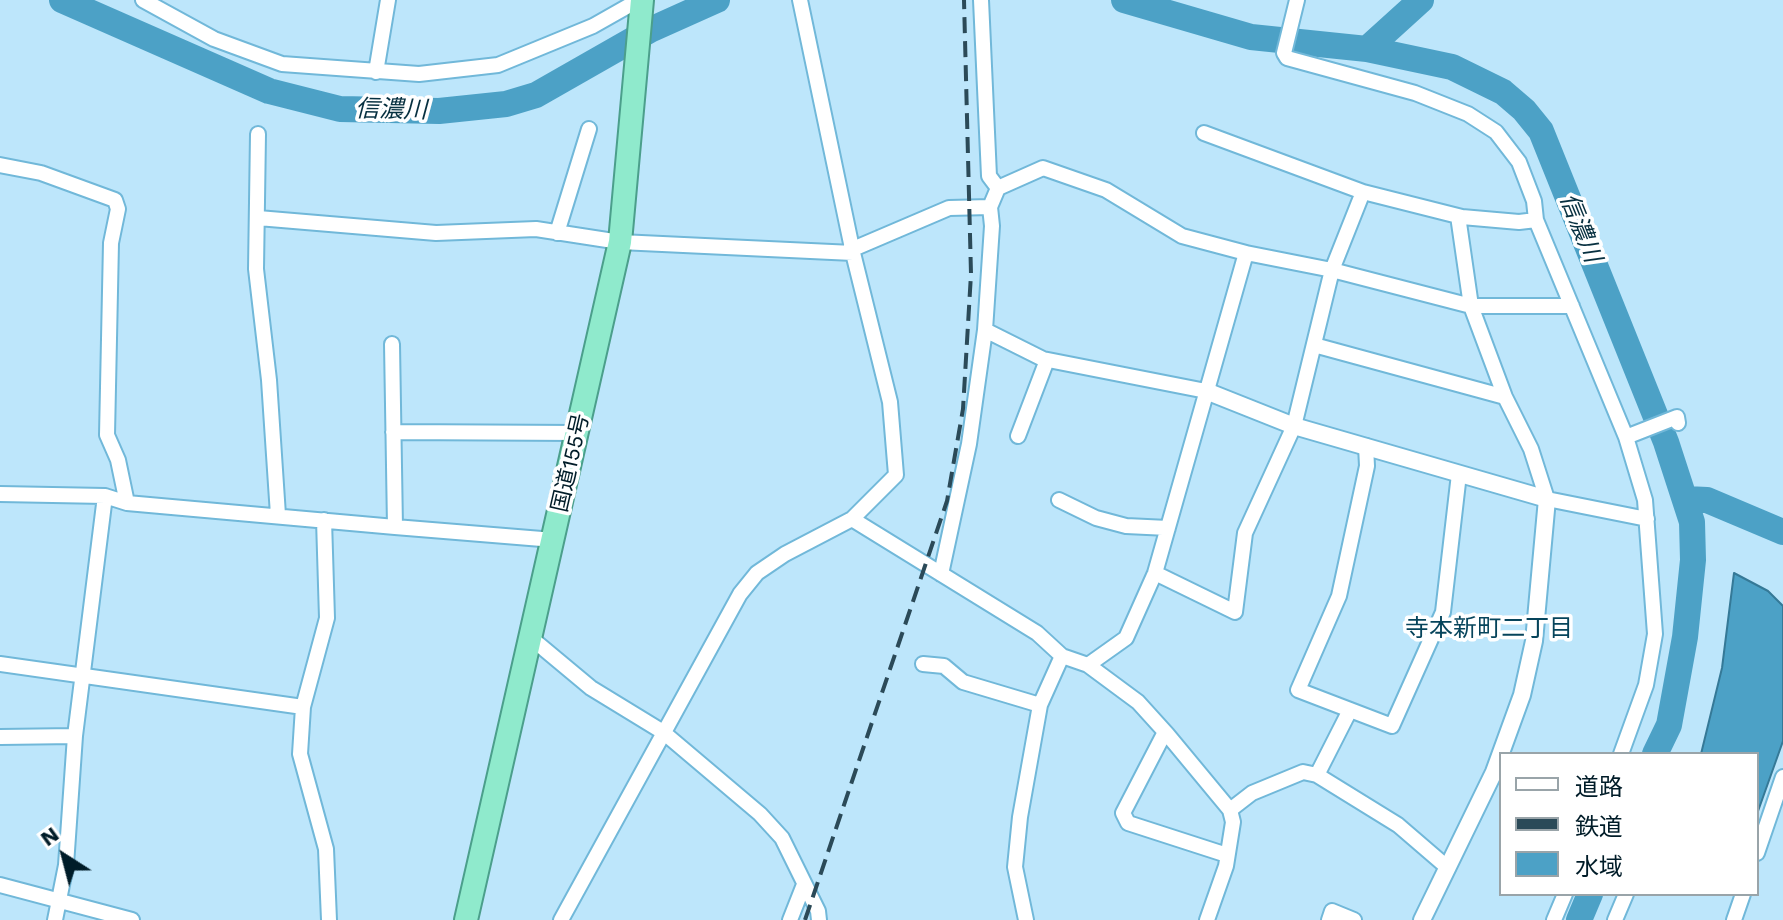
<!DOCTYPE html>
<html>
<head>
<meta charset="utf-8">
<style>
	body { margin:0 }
	#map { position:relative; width:1783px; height:920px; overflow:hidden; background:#bde6fb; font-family:"Work Sans","Noto Sans JP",sans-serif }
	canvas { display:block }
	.legend { position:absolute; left:1499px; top:752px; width:260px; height:144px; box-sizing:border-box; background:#fff; border:2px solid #99a4a9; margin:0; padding:10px 14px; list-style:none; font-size:24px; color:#001c28 }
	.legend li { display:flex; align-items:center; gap:16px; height:40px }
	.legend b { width:40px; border:2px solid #99a4a9 }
	.north { position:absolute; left:24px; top:816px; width:80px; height:80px; -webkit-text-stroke:6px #fff; paint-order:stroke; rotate:324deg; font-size:22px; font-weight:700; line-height:32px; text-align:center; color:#001c28 }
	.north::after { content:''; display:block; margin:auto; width:28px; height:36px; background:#001c28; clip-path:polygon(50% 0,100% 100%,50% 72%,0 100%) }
</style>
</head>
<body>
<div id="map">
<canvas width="1783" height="920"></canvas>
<ul class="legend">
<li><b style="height:10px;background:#fff"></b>道路</li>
<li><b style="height:10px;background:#2b4a58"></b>鉄道</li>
<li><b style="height:22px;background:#4ca1c6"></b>水域</li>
</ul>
<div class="north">N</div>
</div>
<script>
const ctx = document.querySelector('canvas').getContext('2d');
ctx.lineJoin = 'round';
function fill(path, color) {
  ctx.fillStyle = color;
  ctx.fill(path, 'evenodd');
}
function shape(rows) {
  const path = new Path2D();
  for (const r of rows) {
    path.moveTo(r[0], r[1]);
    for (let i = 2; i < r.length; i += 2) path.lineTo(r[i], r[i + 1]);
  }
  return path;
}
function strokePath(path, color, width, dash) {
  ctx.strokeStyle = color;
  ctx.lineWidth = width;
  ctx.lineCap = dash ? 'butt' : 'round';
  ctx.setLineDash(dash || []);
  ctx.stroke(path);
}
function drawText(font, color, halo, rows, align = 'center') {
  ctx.font = font + ' "Work Sans","Noto Sans JP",sans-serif';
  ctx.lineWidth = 7;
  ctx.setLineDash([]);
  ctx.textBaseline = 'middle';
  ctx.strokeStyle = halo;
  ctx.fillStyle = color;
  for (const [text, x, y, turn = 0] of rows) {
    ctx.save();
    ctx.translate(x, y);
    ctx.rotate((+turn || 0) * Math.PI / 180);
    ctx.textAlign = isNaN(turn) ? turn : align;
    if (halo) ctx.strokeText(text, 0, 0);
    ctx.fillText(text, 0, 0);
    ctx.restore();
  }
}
const water = shape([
	[1734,573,1768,591,1783,606,1783,741,1757,814,1757,754,1701,754,1722,668,1734,573]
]);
const river = shape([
	[62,0,269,91,340,109,439,111,506,104,536,95,650,30,717,0],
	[1124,0,1251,37,1367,49,1452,67,1503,92,1524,110,1541,131,1666,442,1692,522,1693,560,1685,637,1669,725,1655,754],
	[1367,49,1421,0],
	[1686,499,1707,500,1783,532],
	[1579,920,1590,894]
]);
const minor = shape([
	[143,0,214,39,282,64,419,74,498,65,593,26,639,0],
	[981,0,989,176,998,188],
	[1297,0,1284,53,1287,58,1415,93,1468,114,1496,132,1519,162,1534,201,1536,220,1626,437,1645,500,1655,634,1646,685,1621,754],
	[376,72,388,0],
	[1204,133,1363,192,1462,217,1519,222,1536,220],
	[258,134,256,269,269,380,278,515],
	[0,165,41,173,115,200,118,209,111,243,107,435,118,460,127,503],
	[1458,216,1471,306,1505,397,1531,449,1547,499,1647,519],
	[258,218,436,233,536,229,620,242,853,253],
	[557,233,589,129],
	[853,249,949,208,990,207],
	[985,330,1043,359,1206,391],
	[1314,345,1505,397],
	[393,432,578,433],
	[1018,436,1047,360],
	[1626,437,1677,417,1678,423],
	[1366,446,1367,466,1339,596,1298,690,1392,726,1443,612,1459,474],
	[0,494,105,496,127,503,395,527,392,344],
	[1059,500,1096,518,1126,526,1168,528],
	[852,519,1037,633,1062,656,1088,665,1138,702,1167,734,1230,810,1233,822,1226,866,1207,920],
	[324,520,327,618,303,707,300,754,326,849,329,920],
	[395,527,554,540],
	[1155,573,1235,612,1245,533,1294,426,1332,270,1363,192],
	[941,574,969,444,985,330,992,226,990,207,998,188,1043,168,1106,190,1182,236,1246,253,1332,270,1471,306,1572,306],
	[531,638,591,688,663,732,760,814,782,838,818,911,819,920],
	[0,664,303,707],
	[923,664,944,666,963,682,1040,705],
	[1088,665,1126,638,1155,573,1246,253],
	[1165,732,1123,813,1128,823,1227,855],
	[0,737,75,736],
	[1317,775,1398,825,1448,868],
	[1230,810,1252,793,1303,772,1317,775,1349,712],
	[1757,853,1783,777],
	[0,885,132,920],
	[55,920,66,865,75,736,105,496],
	[561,920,740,594,757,573,785,554,852,519,896,475,890,402,853,253,800,0],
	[790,920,803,887],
	[1026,920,1015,867,1020,817,1040,705,1062,656],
	[1329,920,1332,911,1354,920],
	[1554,920,1565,894],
	[1615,920,1626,894],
	[1734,920,1743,894]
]);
const tertiary = shape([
	[1206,391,1294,426,1547,499,1534,641,1522,695,1494,772,1422,920]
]);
const trunk = shape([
	[466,920,620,242,642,0]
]);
const rail = shape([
	[805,920,947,501,963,409,971,274,964,0]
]);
const streetNames = [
	["国道155号",571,463,-77]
];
const waterNames = [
	["信濃川",391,110,1],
	["信濃川",1580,228,68]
];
const neighbourhoodNames = [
	["寺本新町二丁目",1489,629]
];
fill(water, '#4ca1c6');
strokePath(water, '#357997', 2);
strokePath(river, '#4ca1c6', 26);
strokePath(minor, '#71b8d9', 18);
strokePath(tertiary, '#71b8d9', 20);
strokePath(trunk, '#4b9f8b', 26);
strokePath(minor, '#fff', 14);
strokePath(tertiary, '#fff', 16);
strokePath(trunk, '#8feacc', 22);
strokePath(rail, '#2b4a58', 4, [16, 8]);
drawText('22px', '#001c28', '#fff', streetNames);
drawText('italic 24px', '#073040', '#fff', waterNames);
drawText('24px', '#06445b', '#fff', neighbourhoodNames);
</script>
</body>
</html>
